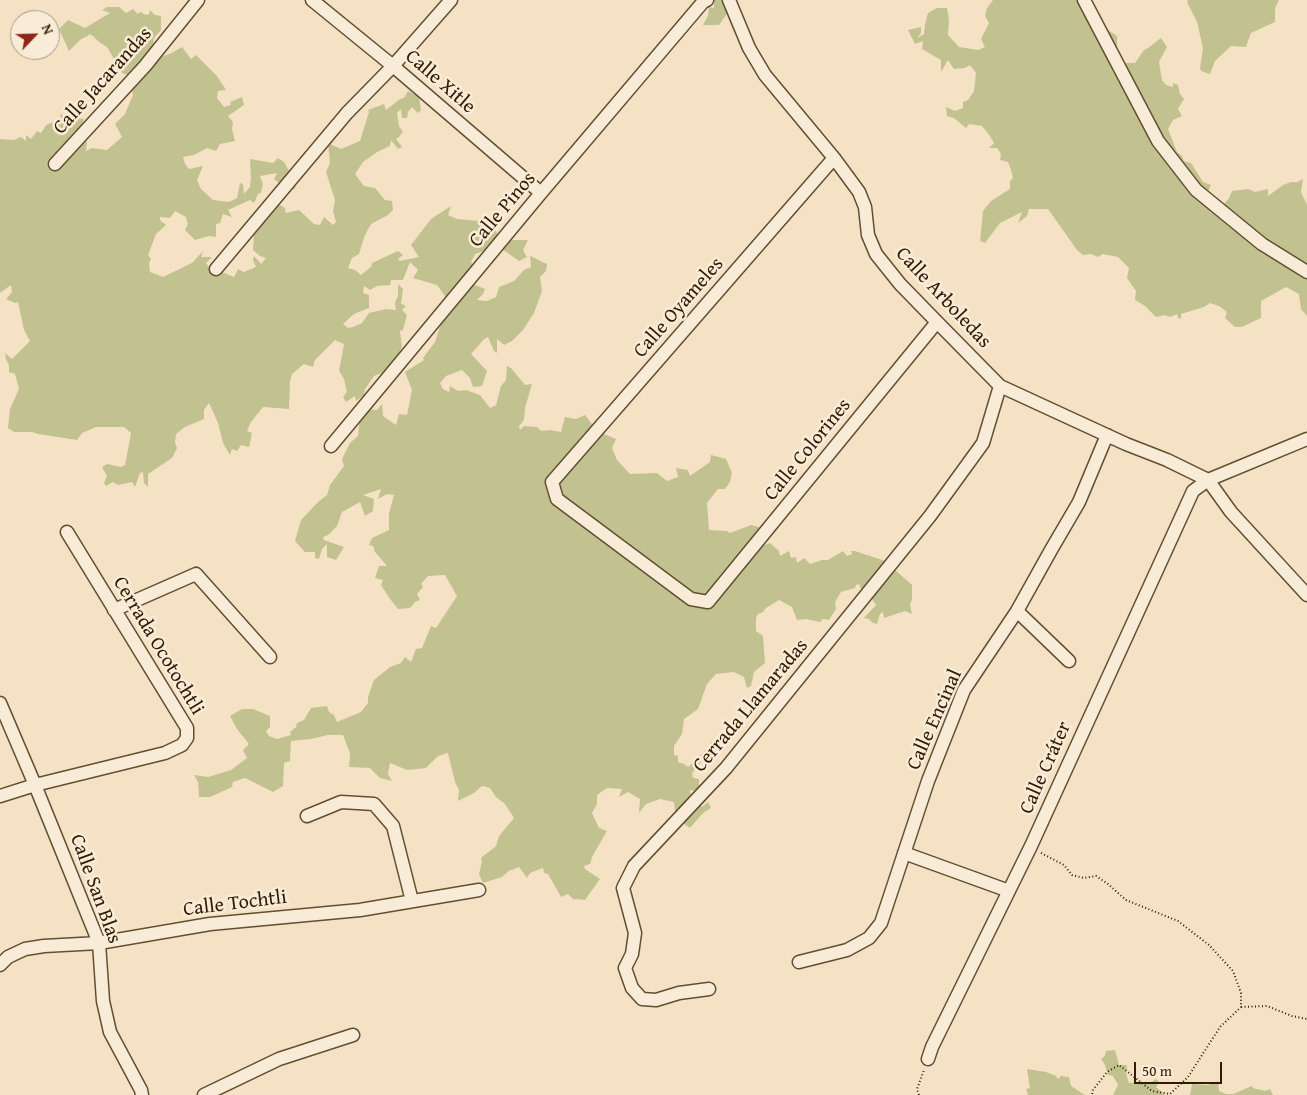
<!DOCTYPE html>
<html>
<head>
<meta charset="utf-8">
<style>
	body { margin:0 }
	#map { position:relative; width:1307px; height:1095px; overflow:hidden; background:#f5e2c5; font-family:"Gentium Book Plus",serif }
	canvas { display:block }
	.north { position:absolute; left:10px; top:10px; width:50px; height:50px; box-sizing:border-box; background:#f8ecd9; border:1px solid #a99983; border-radius:50%; rotate:66deg; font-size:14px; font-weight:700; line-height:20px; text-align:center; color:#321c01 }
	.north::after { content:''; display:block; margin:auto; width:18px; height:22px; background:#8f2418; clip-path:polygon(50% 0,100% 100%,50% 72%,0 100%) }
	.scale { position:absolute; left:1134px; top:1062px; width:88px; height:22px; box-sizing:border-box; border:2px solid #321c01; border-top:0; padding-left:6px; font-size:15px; line-height:18px; white-space:nowrap; color:#321c01; -webkit-text-stroke:4px #f8ecd9; paint-order:stroke }
</style>
</head>
<body>
<div id="map">
<canvas width="1307" height="1095"></canvas>
<div class="north">N</div>
<div class="scale">50 m</div>
</div>
<script>
const ctx = document.querySelector('canvas').getContext('2d');
ctx.lineJoin = 'round';
function fill(path, color) {
  ctx.fillStyle = color;
  ctx.fill(path, 'evenodd');
}
function shape(rows) {
  const path = new Path2D();
  for (const r of rows) {
    path.moveTo(r[0], r[1]);
    for (let i = 2; i < r.length; i += 2) path.lineTo(r[i], r[i + 1]);
  }
  return path;
}
function strokePath(path, color, width, dash) {
  ctx.strokeStyle = color;
  ctx.lineWidth = width;
  ctx.lineCap = dash ? 'butt' : 'round';
  ctx.setLineDash(dash || []);
  ctx.stroke(path);
}
function drawText(font, color, halo, rows, align = 'center') {
  ctx.font = font + ' "Gentium Book Plus",serif';
  ctx.lineWidth = 5;
  ctx.setLineDash([]);
  ctx.textBaseline = 'middle';
  ctx.strokeStyle = halo;
  ctx.fillStyle = color;
  for (const [text, x, y, turn = 0] of rows) {
    ctx.save();
    ctx.translate(x, y);
    ctx.rotate((+turn || 0) * Math.PI / 180);
    ctx.textAlign = isNaN(turn) ? turn : align;
    if (halo) ctx.strokeText(text, 0, 0);
    ctx.fillText(text, 0, 0);
    ctx.restore();
  }
}
const green = shape([
	[714,0,730,0,728,12,719,25,703,25,708,16,709,7,714,8],
	[993,0,1090,0,1099,24,1117,36,1117,63,1135,63,1144,50,1148,48,1161,38,1167,47,1159,62,1162,80,1166,85,1173,87,1173,83,1178,85,1180,94,1184,99,1178,109,1182,116,1173,120,1168,129,1177,152,1182,156,1184,161,1191,163,1203,182,1211,185,1206,196,1216,199,1215,215,1229,198,1232,191,1248,189,1255,192,1268,189,1268,196,1283,185,1291,182,1297,182,1303,179,1301,192,1307,205,1307,316,1301,309,1299,294,1286,287,1261,301,1261,318,1242,327,1235,327,1225,318,1227,312,1219,306,1210,303,1204,307,1181,314,1181,318,1179,319,1177,314,1170,317,1165,315,1156,317,1145,306,1135,300,1136,291,1127,278,1129,268,1118,257,1103,254,1098,257,1091,254,1083,255,1077,250,1048,209,1029,209,1027,216,1018,223,1022,212,1000,223,985,243,980,241,983,211,991,201,1010,189,1010,181,1013,178,1011,170,1008,162,1000,160,1001,154,997,148,989,148,994,143,990,136,982,126,969,124,966,128,954,118,947,116,946,107,955,111,963,108,963,102,968,100,974,91,976,73,970,65,965,68,954,69,948,60,941,72,941,60,922,49,923,41,915,44,908,30,921,27,921,33,917,38,924,34,925,24,928,13,937,8,947,8,949,20,948,35,959,47,978,50,985,47,981,39,989,23,985,16,987,8],
	[1188,0,1279,0,1275,8,1275,22,1251,33,1246,47,1231,46,1215,61,1210,74,1201,71,1200,68,1203,48,1197,22,1187,2],
	[107,7,119,7,126,13,133,9,138,14,140,12,146,15,149,14,150,10,155,15,161,16,161,30,154,38,153,47,147,53,159,57,170,54,182,47,191,59,196,55,217,76,226,90,218,91,217,98,224,107,231,105,230,102,242,97,244,105,228,116,233,122,232,129,235,141,220,144,216,151,207,148,194,155,183,157,185,164,189,169,203,166,197,180,201,189,213,200,229,202,237,198,240,183,243,184,244,194,250,187,251,178,250,159,273,163,278,158,284,162,296,183,295,189,283,190,280,184,274,179,277,173,260,176,263,184,261,193,258,194,254,203,250,200,228,210,232,217,223,214,220,223,216,224,216,237,209,236,195,240,185,230,188,224,186,217,175,211,170,218,160,217,160,220,166,225,156,234,148,255,151,259,149,263,150,272,163,277,192,263,203,251,201,257,212,257,206,263,208,266,234,277,238,269,244,272,256,267,253,260,254,256,261,264,266,258,260,256,253,250,254,235,249,226,277,203,285,208,286,213,299,210,314,224,320,225,324,217,333,225,336,222,333,211,335,200,326,172,330,163,328,143,341,149,360,141,369,112,368,110,384,104,386,110,400,99,404,98,408,91,419,97,421,110,418,113,412,107,408,112,407,118,402,118,401,109,397,113,399,126,403,132,399,137,396,139,402,147,398,149,391,140,390,146,377,152,363,162,355,174,364,186,375,188,385,200,392,201,393,210,388,215,371,224,365,235,359,254,352,258,348,268,355,270,361,275,371,267,372,263,398,251,403,255,398,259,400,261,419,257,411,245,431,219,451,206,448,215,457,219,479,221,489,217,492,226,499,235,502,230,511,240,528,240,523,250,527,257,519,261,502,249,490,249,475,254,471,262,474,266,473,284,485,289,483,294,477,300,487,301,496,297,499,287,514,281,524,270,531,267,530,256,547,264,546,271,540,277,542,291,534,313,523,330,512,341,504,345,497,339,497,353,494,351,488,337,484,339,471,354,487,371,482,386,473,387,470,378,462,370,446,376,440,383,443,389,449,392,450,386,458,391,466,390,480,395,490,408,496,405,501,386,506,380,507,366,511,368,525,385,532,384,525,408,524,420,519,426,520,430,524,426,537,427,541,431,550,430,561,432,565,417,576,419,585,415,597,431,616,439,612,448,617,460,630,474,657,473,667,481,678,477,676,468,688,470,690,476,710,462,711,455,726,459,732,473,730,482,725,489,718,489,707,503,709,530,727,531,730,533,751,525,759,527,759,534,762,546,770,543,779,551,780,556,789,551,791,558,796,557,797,563,804,558,810,564,822,560,828,560,843,551,847,556,852,554,851,551,855,551,885,561,895,561,894,569,912,585,912,600,910,604,912,614,905,611,884,618,883,612,880,614,877,624,873,623,869,619,864,618,876,605,866,590,861,589,859,584,856,585,855,588,841,592,835,602,836,609,829,620,823,619,820,622,806,619,797,620,792,607,779,600,766,608,763,612,758,614,756,618,756,631,763,636,765,663,754,672,751,686,747,688,744,677,734,672,716,674,707,684,698,709,684,719,682,734,674,746,674,755,678,756,678,762,684,764,688,767,707,749,712,741,715,748,707,755,692,773,693,778,699,779,699,792,690,790,691,796,689,799,694,800,702,807,708,802,711,808,703,813,690,828,676,818,674,802,660,799,646,804,639,813,640,799,628,792,619,797,622,789,607,788,597,795,597,804,592,813,599,828,607,831,592,857,590,864,584,866,585,869,600,879,585,900,576,899,574,900,568,894,561,897,548,874,544,873,543,868,530,873,527,878,519,867,512,870,510,870,502,877,483,883,479,874,482,861,481,858,496,846,499,836,514,818,505,804,496,797,490,788,482,786,474,793,458,801,459,790,455,782,448,753,438,756,426,768,407,770,390,763,388,774,392,781,380,778,370,768,349,767,350,753,343,735,328,735,311,739,291,741,290,761,284,763,283,786,273,792,245,778,233,782,232,787,210,797,199,797,198,782,194,775,208,777,231,770,247,758,243,750,249,744,237,729,230,716,242,709,253,709,270,716,270,727,266,731,269,736,277,739,291,735,290,732,296,727,297,723,304,720,311,708,327,706,329,712,334,715,337,722,361,712,368,703,368,697,374,680,390,667,401,663,405,657,411,662,416,649,422,648,431,626,436,628,457,596,445,575,428,576,421,584,423,587,417,594,420,600,415,602,410,608,398,609,390,599,381,585,383,580,375,578,379,566,387,566,375,552,373,546,369,545,372,538,389,530,389,513,394,495,387,494,378,499,381,489,363,495,374,499,373,511,365,516,360,502,342,512,337,526,328,535,323,537,324,540,344,547,336,560,327,557,327,544,322,549,319,559,315,558,315,552,305,552,295,541,301,520,318,502,327,495,330,485,344,466,342,459,350,443,358,436,360,415,362,409,377,410,382,404,383,416,396,425,399,414,407,415,412,390,405,372,424,360,423,358,435,342,443,317,443,306,445,296,437,285,413,278,418,270,410,262,403,280,391,280,390,285,377,286,370,290,364,286,363,293,369,295,369,308,354,314,343,324,348,328,353,327,362,323,369,313,386,309,396,310,395,302,398,296,398,284,403,289,401,304,406,306,402,310,407,315,403,330,400,331,402,347,400,351,408,363,374,376,365,389,364,395,356,401,355,396,346,402,343,397,347,392,344,379,339,371,344,344,335,340,315,360,313,367,304,364,292,374,290,381,289,409,263,407,251,422,247,431,252,433,249,447,241,445,237,451,232,449,230,455,223,443,218,423,209,403,204,410,204,419,185,427,176,434,175,443,177,448,172,458,148,474,148,487,144,483,143,472,140,473,135,487,132,482,118,485,113,482,106,486,104,483,107,476,102,467,107,464,121,467,125,465,131,433,124,427,96,427,82,433,77,440,38,434,32,432,14,432,8,428,10,409,19,389,15,374,9,372,9,365,6,359,5,353,12,359,30,341,24,330,18,302,15,303,6,299,12,292,11,285,0,293,0,139,14,140,21,137,26,141,26,135,31,139,37,131,41,133,46,125,59,120,61,114,70,119,77,114,78,118,84,119,78,136,87,142,86,151,92,148,107,150,122,137,115,124,125,114,133,95,128,75,122,73,107,47,99,42,93,36,89,34,88,36,81,39,69,51,59,29,68,20,85,28,110,13,102,10],
	[1115,1050,1119,1065,1127,1065,1126,1073,1129,1083,1140,1082,1150,1083,1156,1079,1159,1082,1156,1087,1165,1095,1113,1095,1118,1085,1113,1076,1108,1075,1105,1065,1101,1059,1105,1056,1106,1051],
	[1027,1069,1046,1072,1056,1076,1058,1079,1061,1076,1069,1077,1071,1086,1085,1095,1028,1095,1026,1089,1030,1088],
	[1218,1081,1219,1091,1226,1094,1233,1094,1252,1086,1253,1088,1265,1091,1270,1089,1273,1095,1190,1095,1192,1084,1208,1085]
]);
const path = shape([
	[1041,853,1064,865,1072,875,1084,878,1096,876,1108,884,1126,900,1178,921,1209,945,1233,971,1241,993,1241,1007,1220,1027,1188,1077,1170,1094,1152,1091,1119,1065,1107,1072,1093,1090,1092,1095],
	[1241,1007,1267,1006,1292,1016,1307,1019],
	[919,1095,917,1089,924,1070]
]);
const minor = shape([
	[312,0,393,66,541,193],
	[729,0,749,48,765,75,834,158,859,192,865,207,868,235,876,254,900,284,937,322,1000,386,1126,444,1167,460,1208,480,1231,512,1307,595],
	[1084,0,1158,141,1196,190,1262,244,1307,272],
	[834,158,552,482,557,499,691,599,708,602,937,322],
	[55,164,145,66,198,0],
	[216,269,347,113,393,66,451,0],
	[331,446,541,193,703,2,707,0],
	[114,610,196,574,270,657],
	[1017,611,1069,661],
	[0,703,35,785,99,943,103,1001,110,1032,141,1090,142,1095],
	[0,796,35,785,165,753,182,745,187,738,187,728,67,532],
	[307,816,341,802,374,804,393,826,412,901],
	[904,853,1009,891],
	[799,962,847,950,869,938,881,923,928,781,964,690,1017,611,1051,550,1079,502,1107,435],
	[0,965,8,957,25,949,44,946,99,943,210,924,360,910,479,890],
	[709,989,679,993,656,1000,642,999,632,988,625,968,632,954,635,933,623,888,634,866,726,768,930,516,983,443,1000,386],
	[928,1059,932,1047,1031,846,1193,491,1208,480,1307,439],
	[204,1095,279,1059,353,1035]
]);
const streetNames = [
	["Calle Jacarandas",103,81,-48],
	["Calle Xitle",440,82,41],
	["Calle Pinos",503,210,-50],
	["Calle Arboledas",943,298,47],
	["Calle Oyameles",679,308,-49],
	["Calle Colorines",808,450,-51],
	["Cerrada Ocotochtli",158,646,59],
	["Cerrada Llamaradas",751,706,-50],
	["Calle Encinal",935,720,-66],
	["Calle Cráter",1046,768,-66],
	["Calle San Blas",95,889,70],
	["Calle Tochtli",235,904,-7]
];
fill(green, '#c2c290');
strokePath(minor, '#634e32', 15);
strokePath(path, '#321c01', 2, [1, 2.5]);
strokePath(minor, '#f8ecd9', 12);
drawText('20px', '#321c01', '#f8ecd9', streetNames);
</script>
</body>
</html>
